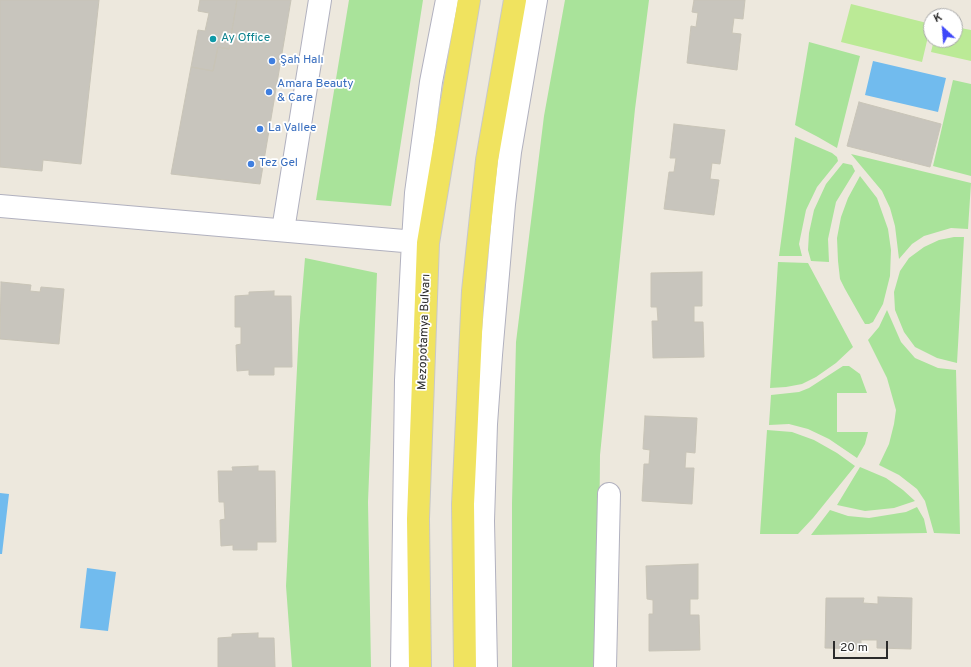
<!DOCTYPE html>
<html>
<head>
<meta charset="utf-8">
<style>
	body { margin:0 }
	#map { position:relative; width:971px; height:667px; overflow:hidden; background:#ede8dd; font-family:Overpass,sans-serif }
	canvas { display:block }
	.north { position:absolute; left:923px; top:8px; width:40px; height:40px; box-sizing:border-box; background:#fff; border:1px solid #aaa; border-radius:50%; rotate:334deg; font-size:11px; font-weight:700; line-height:16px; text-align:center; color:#2b2b2b }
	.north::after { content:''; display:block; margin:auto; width:14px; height:18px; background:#3e47f9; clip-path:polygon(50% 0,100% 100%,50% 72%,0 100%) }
	.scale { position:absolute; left:833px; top:641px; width:55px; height:18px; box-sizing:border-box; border:2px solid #2b2b2b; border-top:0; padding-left:5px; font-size:12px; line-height:14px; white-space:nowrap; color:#2b2b2b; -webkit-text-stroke:3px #fff; paint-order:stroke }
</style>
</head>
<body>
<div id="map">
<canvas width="971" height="667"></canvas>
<div class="north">K</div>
<div class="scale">20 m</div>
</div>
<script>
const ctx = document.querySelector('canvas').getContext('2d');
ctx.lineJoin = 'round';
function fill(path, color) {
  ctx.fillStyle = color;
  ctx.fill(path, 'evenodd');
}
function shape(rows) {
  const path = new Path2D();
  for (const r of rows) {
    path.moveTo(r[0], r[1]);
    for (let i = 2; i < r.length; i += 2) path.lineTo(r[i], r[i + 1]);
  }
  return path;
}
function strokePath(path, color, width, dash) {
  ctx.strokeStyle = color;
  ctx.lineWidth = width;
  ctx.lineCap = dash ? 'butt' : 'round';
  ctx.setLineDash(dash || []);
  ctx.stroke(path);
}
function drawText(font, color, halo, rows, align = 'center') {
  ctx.font = font + ' Overpass,sans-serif';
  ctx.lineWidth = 3.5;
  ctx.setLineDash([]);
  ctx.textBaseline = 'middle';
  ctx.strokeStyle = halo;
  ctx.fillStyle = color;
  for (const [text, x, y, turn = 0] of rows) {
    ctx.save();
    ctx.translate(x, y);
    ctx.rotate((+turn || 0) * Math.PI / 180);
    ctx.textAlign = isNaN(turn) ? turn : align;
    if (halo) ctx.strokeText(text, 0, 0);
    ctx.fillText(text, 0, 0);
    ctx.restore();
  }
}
const green = shape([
	[349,0,423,0,391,206,316,200],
	[565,0,649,0,635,109,600,455,598,667,512,667,512,503,516,342,544,116],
	[809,42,860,56,837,148,818,137,795,125],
	[953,80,971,84,971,176,933,166],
	[795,137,832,153,837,157,838,161,817,187,806,210,799,244,802,256,779,256],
	[851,154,971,183,968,229,951,228,924,236,912,244,899,259,895,226,890,208,882,191],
	[843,163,852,165,855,171,836,202,828,239,829,262,811,261,808,250,809,233,814,210,826,184],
	[860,176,877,198,888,229,891,250,890,276,883,304,873,322,869,324,865,324,862,319,845,289,840,279,838,261,837,238,841,217,848,198],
	[954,237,964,237,957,363,937,358,915,347,904,332,895,310,894,292,900,271,909,258,924,247,939,240],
	[305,258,377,273,368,502,371,667,292,667,286,586,299,329],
	[778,262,808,263,853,347,836,363,816,377,802,384,786,387,770,388],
	[887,310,901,342,915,358,938,368,956,370,960,534,934,533,925,501,917,489,899,475,879,465,889,444,894,424,896,410,887,378,868,340,879,327],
	[843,366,849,366,860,374,867,393,837,393,837,432,868,432,865,444,857,458,829,439,808,429,789,424,769,425,771,395,799,392,809,388],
	[767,430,792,432,814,440,837,453,855,466,813,518,798,534,760,534],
	[860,467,886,478,903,490,915,501,894,508,865,511,837,505],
	[917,507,924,519,927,533,811,535,830,510,848,516,869,518,906,512]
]);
const pitch = shape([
	[851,4,931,24,922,62,841,42],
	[955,27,971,30,971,61,931,52,934,40,955,40]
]);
const water = shape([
	[873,61,946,78,938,112,865,95],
	[0,493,9,494,2,554,0,554],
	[87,568,116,572,108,631,80,628]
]);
const building = shape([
	[0,0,99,0,81,164,43,160,42,171,0,167,0,0],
	[200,0,237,0,229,49,218,47,213,71,191,67,198,30,205,31,209,13,198,11,200,0],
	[237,0,291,0,260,184,171,174,191,67,213,71,218,47,229,49,237,0],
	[694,0,745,0,743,19,734,18,732,33,741,34,737,70,687,63,691,26,696,27,698,13,692,12,694,0],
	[859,102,941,124,930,167,847,146,859,102],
	[674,124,725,130,720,164,712,163,710,179,719,180,714,215,664,209,669,172,674,172,676,158,670,158,674,124],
	[702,272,702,306,694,306,694,322,703,322,704,357,653,358,652,321,658,321,657,307,651,307,651,273,702,272],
	[1,282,31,285,30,291,40,292,41,287,64,289,59,344,0,339,1,282],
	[274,291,274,296,291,296,292,367,274,367,274,375,249,375,249,370,237,371,236,345,241,344,241,327,235,327,235,296,249,295,249,292,274,291],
	[645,416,697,418,695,453,686,452,685,468,694,468,692,504,642,501,644,464,649,464,650,450,643,449,645,416],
	[258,466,258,471,275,471,276,542,257,542,257,550,233,550,233,545,221,546,220,520,225,519,224,502,219,502,218,471,233,471,232,467,258,466],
	[698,564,698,599,690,599,690,615,699,615,700,650,649,651,649,614,653,614,653,600,647,599,646,566,698,564],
	[878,597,912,598,911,649,877,648,877,640,861,640,861,649,825,648,826,598,864,598,863,603,878,604,878,597],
	[258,633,258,638,274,638,275,667,218,667,218,638,232,637,232,634,258,633]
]);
const minor = shape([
	[0,206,427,243],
	[283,230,320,0],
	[402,667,406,380,413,241,416,193,431,82,447,0],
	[486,667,483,521,486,424,491,355,504,204,510,152,536,0],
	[605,667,609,494]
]);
const major = shape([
	[420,667,418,519,428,243,469,0],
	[465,667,463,504,473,291,487,160,515,0]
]);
const markers = [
	[213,39,4,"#0f9aa8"],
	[272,61,4,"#3f7fe0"],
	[269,92,4,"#3f7fe0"],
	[260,129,4,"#3f7fe0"],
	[251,164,4,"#3f7fe0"]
];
const cultureNames = [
	["Ay Office",221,39]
];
const shopNames = [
	["Şah Halı",280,61],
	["Amara Beauty",277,85],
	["& Care",277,99],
	["La Vallee",268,129],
	["Tez Gel",259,164]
];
const streetNames = [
	["Mezopotamya Bulvarı",425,332,-88]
];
fill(green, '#a9e39a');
fill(pitch, '#bbea96');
fill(water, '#71bbee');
fill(building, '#c8c5bd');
strokePath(building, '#c8c4b7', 1);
strokePath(minor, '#b1b1bf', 24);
strokePath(major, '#c8c8c8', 24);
strokePath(minor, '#fff', 22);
strokePath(major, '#f0e35f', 22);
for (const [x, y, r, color] of markers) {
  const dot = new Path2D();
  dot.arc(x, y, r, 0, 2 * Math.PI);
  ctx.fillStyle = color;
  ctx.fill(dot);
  strokePath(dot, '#fff', 1.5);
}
drawText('12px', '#0d838f', '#fff', cultureNames, 'left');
drawText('12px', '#366cbe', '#fff', shopNames, 'left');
drawText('12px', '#2b2b2b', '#fff', streetNames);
</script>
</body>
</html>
